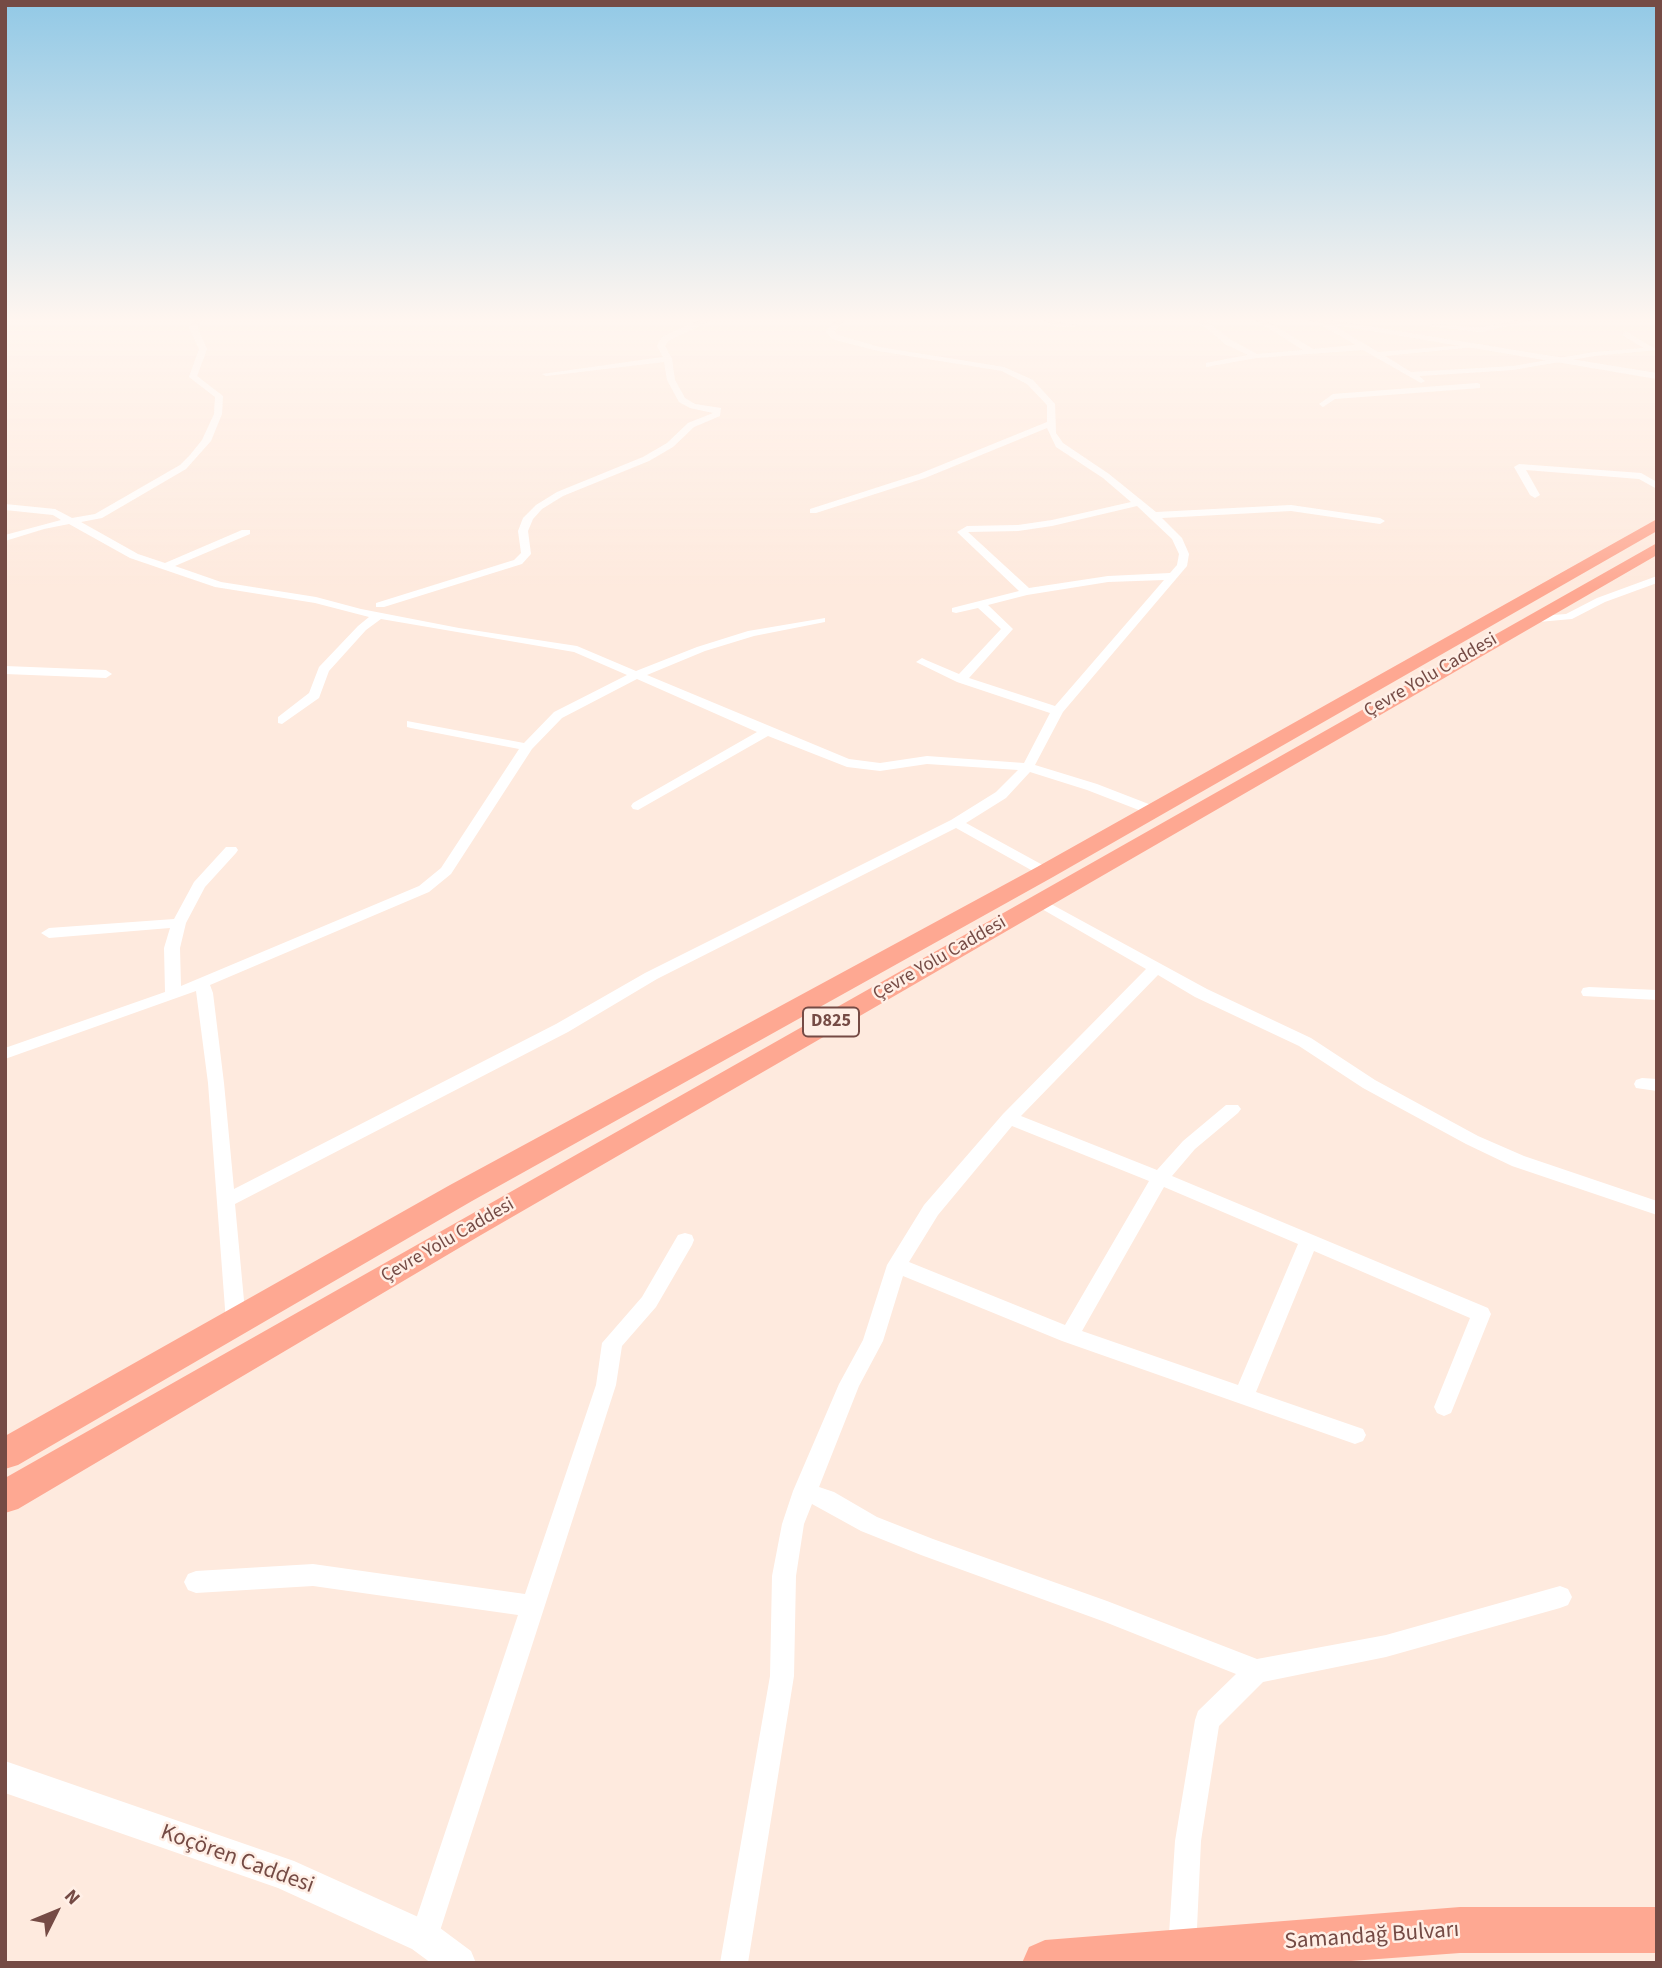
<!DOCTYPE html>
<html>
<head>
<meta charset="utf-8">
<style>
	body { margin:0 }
	#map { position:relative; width:1662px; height:1968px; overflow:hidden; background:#feeade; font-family:"Source Sans 3",sans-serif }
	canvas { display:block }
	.frame { position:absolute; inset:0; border:7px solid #754b45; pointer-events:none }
	.north { position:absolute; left:21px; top:1877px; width:70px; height:70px; -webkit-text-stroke:5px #ffefe6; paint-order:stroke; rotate:47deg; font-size:19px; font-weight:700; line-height:28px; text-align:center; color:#754b45 }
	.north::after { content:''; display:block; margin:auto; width:24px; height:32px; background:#754b45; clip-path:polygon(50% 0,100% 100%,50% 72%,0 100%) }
</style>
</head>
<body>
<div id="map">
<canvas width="1662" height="1968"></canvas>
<div class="frame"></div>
<div class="north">N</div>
</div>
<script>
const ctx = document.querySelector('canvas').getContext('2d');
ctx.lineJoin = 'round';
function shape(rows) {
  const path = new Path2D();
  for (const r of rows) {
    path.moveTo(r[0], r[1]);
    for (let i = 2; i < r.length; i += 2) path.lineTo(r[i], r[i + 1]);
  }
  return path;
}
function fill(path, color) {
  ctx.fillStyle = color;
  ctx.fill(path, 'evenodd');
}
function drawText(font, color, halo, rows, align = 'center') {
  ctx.font = font + ' "Source Sans 3",sans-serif';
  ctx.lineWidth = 5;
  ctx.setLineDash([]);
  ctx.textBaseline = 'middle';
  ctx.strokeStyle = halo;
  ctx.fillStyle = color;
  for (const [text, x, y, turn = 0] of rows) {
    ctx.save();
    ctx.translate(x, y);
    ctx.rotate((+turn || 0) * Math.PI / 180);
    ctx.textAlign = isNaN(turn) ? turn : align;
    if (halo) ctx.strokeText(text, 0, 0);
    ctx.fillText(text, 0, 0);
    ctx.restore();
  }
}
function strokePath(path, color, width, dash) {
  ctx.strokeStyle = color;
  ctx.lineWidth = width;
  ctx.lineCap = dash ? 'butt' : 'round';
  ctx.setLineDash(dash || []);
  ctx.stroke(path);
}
const minor = shape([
	[197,317,205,317,197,327,207,349,197,376,223,396,222,414,211,441,186,469,102,518,81,522,138,554,165,563,242,530,250,530,250,534,175,566,221,582,316,597,361,609,459,628,577,646,636,671,697,647,748,631,825,618,825,622,754,636,705,651,647,675,849,759,880,763,927,756,1024,763,1050,713,957,682,916,662,922,658,926,660,959,674,1001,629,978,608,956,613,952,612,952,608,1019,591,957,532,967,526,1018,525,1052,520,1131,502,1103,478,1056,447,1047,428,925,478,816,513,810,513,810,509,919,474,1047,422,1047,405,1027,384,1002,371,878,351,832,339,826,331,839,317,847,317,834,331,838,335,879,347,1004,367,1033,380,1055,404,1056,433,1063,443,1109,474,1156,512,1291,505,1380,518,1385,521,1380,524,1291,511,1162,518,1182,538,1189,554,1187,566,1063,712,1035,765,1097,784,1159,808,1161,811,1159,814,1149,814,1087,790,1030,772,1006,798,966,823,1050,869,1052,872,1050,875,1040,875,956,828,657,979,568,1032,235,1204,246,1322,243,1328,236,1330,229,1328,226,1322,208,1083,196,991,5,1059,5,1048,165,992,164,948,170,928,49,938,41,933,49,928,174,919,194,882,226,847,236,847,238,850,236,853,205,887,186,923,180,948,181,986,419,886,441,868,519,749,411,728,407,727,407,721,524,743,554,712,627,675,574,652,381,619,366,630,329,671,319,698,282,724,278,723,278,717,309,693,319,667,358,626,369,617,315,603,215,587,130,558,69,524,44,529,5,541,5,535,61,520,53,515,5,510,5,504,55,509,72,518,95,514,180,465,190,455,202,440,214,414,215,397,189,377,199,349,189,327,197,317],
	[1137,506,1172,539,1179,554,1177,565,1170,573,1108,576,1029,588,968,532,1018,531,1052,526,1137,506],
	[1164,580,1055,706,969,678,1013,629,988,605,1027,595,1108,582,1164,580],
	[637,679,757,732,633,803,631,806,633,809,638,810,768,736,847,767,880,771,927,764,1018,770,996,792,951,820,645,973,556,1024,234,1189,224,1083,213,993,210,985,429,892,451,874,532,749,562,718,637,679],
	[707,317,717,317,668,341,665,346,672,359,675,380,685,398,695,404,721,408,720,416,694,427,673,447,649,461,563,496,542,509,533,519,528,531,531,554,522,564,384,607,376,607,376,603,514,560,521,553,518,531,523,518,536,505,557,492,643,457,667,443,688,423,713,413,690,408,679,402,667,380,664,362,546,376,542,374,663,357,657,346,662,337,707,317],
	[1037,317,1047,317,1057,322,1077,325,1073,327,1056,326,1037,317],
	[1193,317,1201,317,1231,340,1257,354,1303,350,1251,317,1260,317,1313,349,1356,345,1323,326,1323,322,1329,319,1333,321,1331,324,1378,352,1480,344,1484,346,1385,356,1411,372,1513,366,1594,352,1644,348,1622,335,1625,331,1657,350,1594,356,1513,370,1419,376,1425,381,1421,383,1363,350,1256,358,1206,367,1206,363,1248,355,1225,344,1193,317],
	[1531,317,1545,317,1481,332,1430,326,1434,324,1481,328,1531,317],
	[1477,383,1480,384,1480,388,1335,399,1323,407,1319,404,1333,394,1477,383],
	[1519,464,1641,473,1657,482,1657,489,1639,479,1526,470,1540,495,1535,498,1530,495,1514,467,1519,464],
	[1657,576,1657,583,1605,602,1572,619,1527,623,1521,620,1527,617,1566,614,1597,598,1657,576],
	[5,666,106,670,112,674,106,678,5,674,5,666],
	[1040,898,1207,989,1311,1038,1375,1080,1478,1136,1524,1156,1657,1201,1657,1215,1512,1166,1466,1144,1363,1088,1299,1046,1195,997,1158,975,1021,1116,1157,1170,1183,1141,1226,1105,1238,1105,1241,1109,1238,1113,1195,1149,1172,1176,1488,1308,1491,1314,1451,1413,1444,1416,1437,1413,1434,1407,1470,1318,1314,1251,1256,1392,1363,1429,1366,1435,1363,1441,1355,1444,1062,1341,903,1276,883,1341,859,1386,819,1487,834,1492,877,1517,933,1539,1107,1601,1257,1659,1386,1635,1560,1586,1568,1589,1572,1597,1568,1605,1560,1608,1386,1657,1263,1682,1219,1726,1201,1841,1196,1950,1192,1960,1179,1963,1172,1960,1168,1950,1175,1841,1195,1720,1198,1711,1236,1674,1105,1622,921,1555,861,1531,812,1504,804,1524,796,1576,794,1676,748,1963,720,1963,770,1676,772,1576,782,1524,793,1491,839,1384,863,1340,887,1265,924,1205,1003,1114,1146,969,1035,905,1033,902,1040,898],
	[1012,1126,1149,1181,1065,1325,909,1262,938,1215,1012,1126],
	[1164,1187,1298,1244,1238,1385,1082,1331,1164,1187],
	[1589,987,1657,990,1657,1000,1583,996,1581,992,1583,988,1589,987],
	[1642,1078,1657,1079,1657,1091,1636,1088,1634,1084,1636,1080,1642,1078],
	[685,1233,692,1235,694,1240,692,1245,656,1307,622,1346,616,1385,438,1937,434,1947,424,1951,414,1947,410,1937,518,1615,313,1586,196,1593,188,1590,184,1582,188,1574,196,1571,313,1564,525,1594,596,1385,602,1343,642,1297,678,1235,685,1233]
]);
const tertiary = shape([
	[1289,317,1310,317,1657,373,1657,379,1289,317],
	[5,1761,294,1861,436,1925,471,1951,476,1963,431,1963,412,1949,278,1888,5,1793,5,1761]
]);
const trunk = shape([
	[1657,519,1657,531,1053,877,472,1201,18,1465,5,1469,5,1436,450,1185,1037,867,1657,519],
	[1657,543,1657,555,481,1235,18,1509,5,1513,5,1478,1657,543],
	[1460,1907,1657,1907,1657,1953,1460,1953,1324,1963,1022,1963,1029,1947,1045,1940,1460,1907]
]);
const shields = [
	[831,1022,56]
];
const shieldNames = [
	["D825",831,1022]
];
const streetNames = [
	["Çevre Yolu Caddesi",1431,676,-30],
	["Çevre Yolu Caddesi",940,959,-30],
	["Çevre Yolu Caddesi",448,1241,-30]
];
const nearStreetnames = [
	["Koçören Caddesi",237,1860,20],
	["Samandağ Bulvarı",1372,1937,-4]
];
fill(minor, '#fff');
fill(tertiary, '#fff');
fill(trunk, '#fea892');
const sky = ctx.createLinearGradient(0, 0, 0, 592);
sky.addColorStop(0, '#92c9e6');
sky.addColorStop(0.54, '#fff6f0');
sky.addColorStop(1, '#fff6f000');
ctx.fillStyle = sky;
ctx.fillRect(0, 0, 1662, 592);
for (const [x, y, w] of shields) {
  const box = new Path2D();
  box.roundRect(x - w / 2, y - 14.5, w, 29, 5);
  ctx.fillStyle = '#ffefe6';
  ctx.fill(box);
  strokePath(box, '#754b45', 2);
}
drawText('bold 18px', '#754b45', null, shieldNames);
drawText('19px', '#754b45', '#ffefe6', streetNames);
drawText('23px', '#754b45', '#ffefe6', nearStreetnames);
</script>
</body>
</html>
